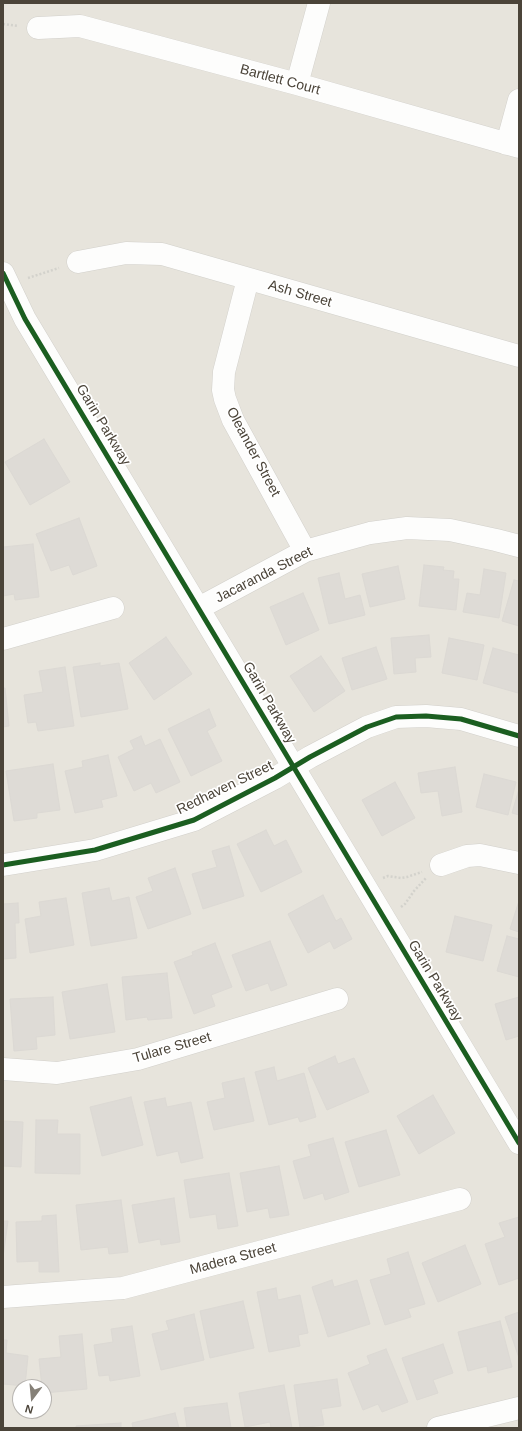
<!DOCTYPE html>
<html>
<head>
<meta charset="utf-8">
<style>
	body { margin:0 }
	#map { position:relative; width:522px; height:1431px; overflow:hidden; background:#f4f2ee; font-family:Arial,sans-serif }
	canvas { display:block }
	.frame { position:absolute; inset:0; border:4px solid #4b4439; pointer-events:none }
	.north { position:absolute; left:12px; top:1379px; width:40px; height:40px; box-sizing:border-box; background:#fff; border:1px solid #b7b4b0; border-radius:50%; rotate:196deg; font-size:11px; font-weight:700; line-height:16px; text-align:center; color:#4b4439 }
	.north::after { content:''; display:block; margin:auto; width:14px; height:18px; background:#868178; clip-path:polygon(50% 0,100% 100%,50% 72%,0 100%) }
</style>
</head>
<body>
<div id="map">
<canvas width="522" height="1431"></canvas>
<div class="frame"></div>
<div class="north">N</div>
</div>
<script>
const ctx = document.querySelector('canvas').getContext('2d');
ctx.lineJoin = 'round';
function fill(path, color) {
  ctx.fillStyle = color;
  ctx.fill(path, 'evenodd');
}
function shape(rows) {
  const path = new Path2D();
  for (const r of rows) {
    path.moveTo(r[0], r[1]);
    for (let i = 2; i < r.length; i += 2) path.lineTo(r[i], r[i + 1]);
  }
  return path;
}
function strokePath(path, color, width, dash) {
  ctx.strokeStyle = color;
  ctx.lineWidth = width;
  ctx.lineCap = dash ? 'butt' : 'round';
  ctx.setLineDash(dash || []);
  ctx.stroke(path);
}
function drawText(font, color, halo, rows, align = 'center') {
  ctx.font = font + ' Arial,sans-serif';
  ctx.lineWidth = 3.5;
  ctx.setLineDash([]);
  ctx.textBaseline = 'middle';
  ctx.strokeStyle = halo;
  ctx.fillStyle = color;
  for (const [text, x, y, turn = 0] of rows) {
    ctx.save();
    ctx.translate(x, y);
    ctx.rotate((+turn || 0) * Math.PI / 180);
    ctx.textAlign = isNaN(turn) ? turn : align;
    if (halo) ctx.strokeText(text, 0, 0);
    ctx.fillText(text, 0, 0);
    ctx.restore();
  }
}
const residential = shape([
	[3,3,519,3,519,1428,3,1428],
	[20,1387,44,1387,44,1411,20,1411]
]);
const building = shape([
	[44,439,70,482,30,505,5,462,44,439],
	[79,518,97,566,73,575,69,565,51,571,36,534,79,518],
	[33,544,39,597,15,600,14,594,3,596,3,547,33,544],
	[424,565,444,567,443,570,454,571,453,579,459,579,456,610,419,606,424,565],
	[398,566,405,599,370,607,362,574,398,566],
	[484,569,506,573,499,618,463,612,467,593,480,595,484,569],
	[339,573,345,599,360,595,365,615,329,624,318,578,339,573],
	[514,580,519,581,519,626,502,621,514,580],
	[303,593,319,630,286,645,270,607,303,593],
	[429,635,431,657,415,658,416,672,394,674,391,638,429,635],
	[166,637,192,674,154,700,129,663,166,637],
	[449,638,484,645,477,680,442,673,449,638],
	[376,647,387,679,352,690,342,658,376,647],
	[493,648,519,655,519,688,518,693,483,683,493,648],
	[321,656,345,691,314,712,290,676,321,656],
	[100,663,100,666,119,663,128,709,81,717,73,667,100,663],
	[65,667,74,726,38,731,36,722,28,723,24,695,43,692,39,671,65,667],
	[3,688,5,688,9,726,3,727,3,688],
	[209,709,216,726,207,731,222,761,191,776,168,729,209,709],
	[141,736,145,746,160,739,180,782,156,793,151,783,134,791,118,757,134,749,130,741,141,736],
	[108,755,117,796,101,800,103,807,75,813,65,771,83,767,82,761,108,755],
	[53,764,60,810,37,813,37,818,14,821,6,771,53,764],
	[455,767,462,812,442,816,438,791,421,793,418,773,455,767],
	[484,774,516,782,508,815,476,807,484,774],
	[395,782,415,818,382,836,362,800,395,782],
	[519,789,519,815,512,813,519,789],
	[266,830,274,846,286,840,302,872,261,892,237,844,266,830],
	[229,846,244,896,203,909,192,874,217,867,212,851,229,846],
	[175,868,191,914,148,929,136,897,153,891,148,878,175,868],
	[109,888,112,901,129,897,137,938,91,946,82,893,109,888],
	[323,895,336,921,341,918,352,939,334,949,330,941,308,953,288,914,323,895],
	[66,898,74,945,30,953,25,919,41,916,39,902,66,898],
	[519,901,519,932,510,929,519,901],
	[18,903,19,923,15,923,16,958,3,959,3,904,18,903],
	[455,916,492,925,483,961,446,952,455,916],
	[507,936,519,939,519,977,497,971,507,936],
	[270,941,287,985,271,991,268,983,246,991,232,955,270,941],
	[215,943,232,987,211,995,215,1006,194,1014,174,962,193,955,192,952,215,943],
	[167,973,172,1018,148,1020,147,1017,126,1020,122,977,167,973],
	[107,984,115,1032,70,1039,62,992,107,984],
	[53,997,55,1035,36,1037,37,1049,14,1051,10,999,53,997],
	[519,997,519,1036,506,1040,495,1004,519,997],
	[335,1056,338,1064,354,1058,369,1092,327,1110,308,1068,335,1056],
	[274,1067,277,1081,304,1073,316,1117,300,1122,298,1117,269,1125,255,1072,274,1067],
	[244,1078,254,1121,214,1130,207,1102,225,1098,222,1083,244,1078],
	[433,1095,455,1133,419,1154,397,1116,433,1095],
	[131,1097,143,1145,102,1156,90,1107,131,1097],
	[165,1098,167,1107,191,1102,203,1158,181,1163,178,1151,157,1156,144,1102,165,1098],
	[36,1120,58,1120,57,1134,80,1134,80,1174,35,1173,36,1120],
	[3,1121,23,1122,21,1167,3,1166,3,1121],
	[386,1130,400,1175,359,1187,345,1142,386,1130],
	[333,1138,349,1192,325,1200,323,1193,304,1199,293,1161,311,1156,308,1145,333,1138],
	[279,1166,289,1215,270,1218,268,1208,247,1212,240,1173,279,1166],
	[229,1173,238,1226,218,1229,216,1214,190,1218,184,1180,229,1173],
	[174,1198,180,1242,161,1245,160,1239,139,1243,132,1205,174,1198],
	[121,1200,128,1252,109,1254,108,1247,81,1250,76,1205,121,1200],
	[56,1215,59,1272,39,1272,39,1261,17,1262,16,1222,42,1221,42,1216,56,1215],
	[519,1217,519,1278,499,1285,485,1244,505,1237,499,1223,519,1217],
	[3,1221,8,1221,3,1257,3,1221],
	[465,1245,481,1284,438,1302,422,1263,465,1245],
	[408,1252,425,1304,408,1309,411,1317,385,1325,370,1280,391,1274,387,1259,408,1252],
	[332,1280,334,1287,357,1280,370,1324,328,1337,312,1287,332,1280],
	[276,1288,278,1300,300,1295,308,1333,298,1335,300,1346,269,1352,257,1292,276,1288],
	[243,1301,254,1348,210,1358,200,1311,243,1301],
	[519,1312,519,1358,505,1317,519,1312],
	[194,1314,204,1360,161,1370,152,1334,169,1330,166,1321,194,1314],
	[500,1321,512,1367,488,1373,487,1366,468,1371,458,1332,500,1321],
	[132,1326,140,1376,110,1381,109,1375,99,1376,94,1345,113,1342,111,1329,132,1326],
	[82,1334,87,1389,44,1393,44,1387,42,1387,39,1359,61,1357,59,1336,82,1334],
	[3,1340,7,1340,6,1353,28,1356,25,1386,3,1384,3,1340],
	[443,1344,453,1373,433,1380,438,1393,417,1400,402,1358,443,1344],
	[386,1349,408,1402,382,1412,378,1404,363,1410,348,1373,370,1364,367,1356,386,1349],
	[337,1379,341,1406,321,1409,324,1425,300,1428,294,1385,337,1379],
	[284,1385,292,1428,271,1428,270,1422,245,1427,239,1393,284,1385],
	[227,1403,231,1428,187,1428,184,1408,227,1403],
	[175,1413,179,1428,133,1428,132,1423,175,1413],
	[121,1423,121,1428,76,1428,76,1426,121,1423]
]);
const path = shape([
	[3,24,18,26],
	[28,278,59,268],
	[383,878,388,876,401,878,407,877,422,872],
	[401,907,405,904,414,891,426,878]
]);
const minor = shape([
	[38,28,80,26,297,84,519,147],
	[297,84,319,3],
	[507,144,519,100],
	[78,262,126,253,162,254,519,356],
	[3,273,25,319,519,1143],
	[248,279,224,372,223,390,225,399,233,420,305,551],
	[199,608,305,551,370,533,407,528,450,530,496,540,519,546],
	[3,639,113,608],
	[3,865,95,850,194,820,275,778,310,757,367,727,396,717,426,716,461,719,519,736],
	[441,865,467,856,480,855,519,863],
	[3,1069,57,1073,138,1059,337,999],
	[3,1297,123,1288,460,1199],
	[438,1428,519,1408]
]);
const cycleway = shape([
	[3,273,25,319,519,1143],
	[3,865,95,850,194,820,275,778,310,757,367,727,396,717,426,716,461,719,519,736]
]);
const streetNames = [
	["Bartlett Court",280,80,15],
	["Ash Street",300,294,16],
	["Garin Parkway",103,425,59],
	["Oleander Street",253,452,62],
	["Jacaranda Street",264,575,-27],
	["Garin Parkway",269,703,60],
	["Redhaven Street",225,788,-26],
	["Garin Parkway",435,981,59],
	["Tulare Street",172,1048,-16],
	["Madera Street",233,1259,-15]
];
fill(residential, '#e7e4dc');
fill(building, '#dedbd6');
strokePath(building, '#dcd9d4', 1);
strokePath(minor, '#d2d0cb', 23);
strokePath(path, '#d3d2cc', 2.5, [2, 2]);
strokePath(minor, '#fdfdfc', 22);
strokePath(cycleway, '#1b5e20', 5);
drawText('14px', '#4b4439', '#fff', streetNames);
</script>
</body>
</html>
